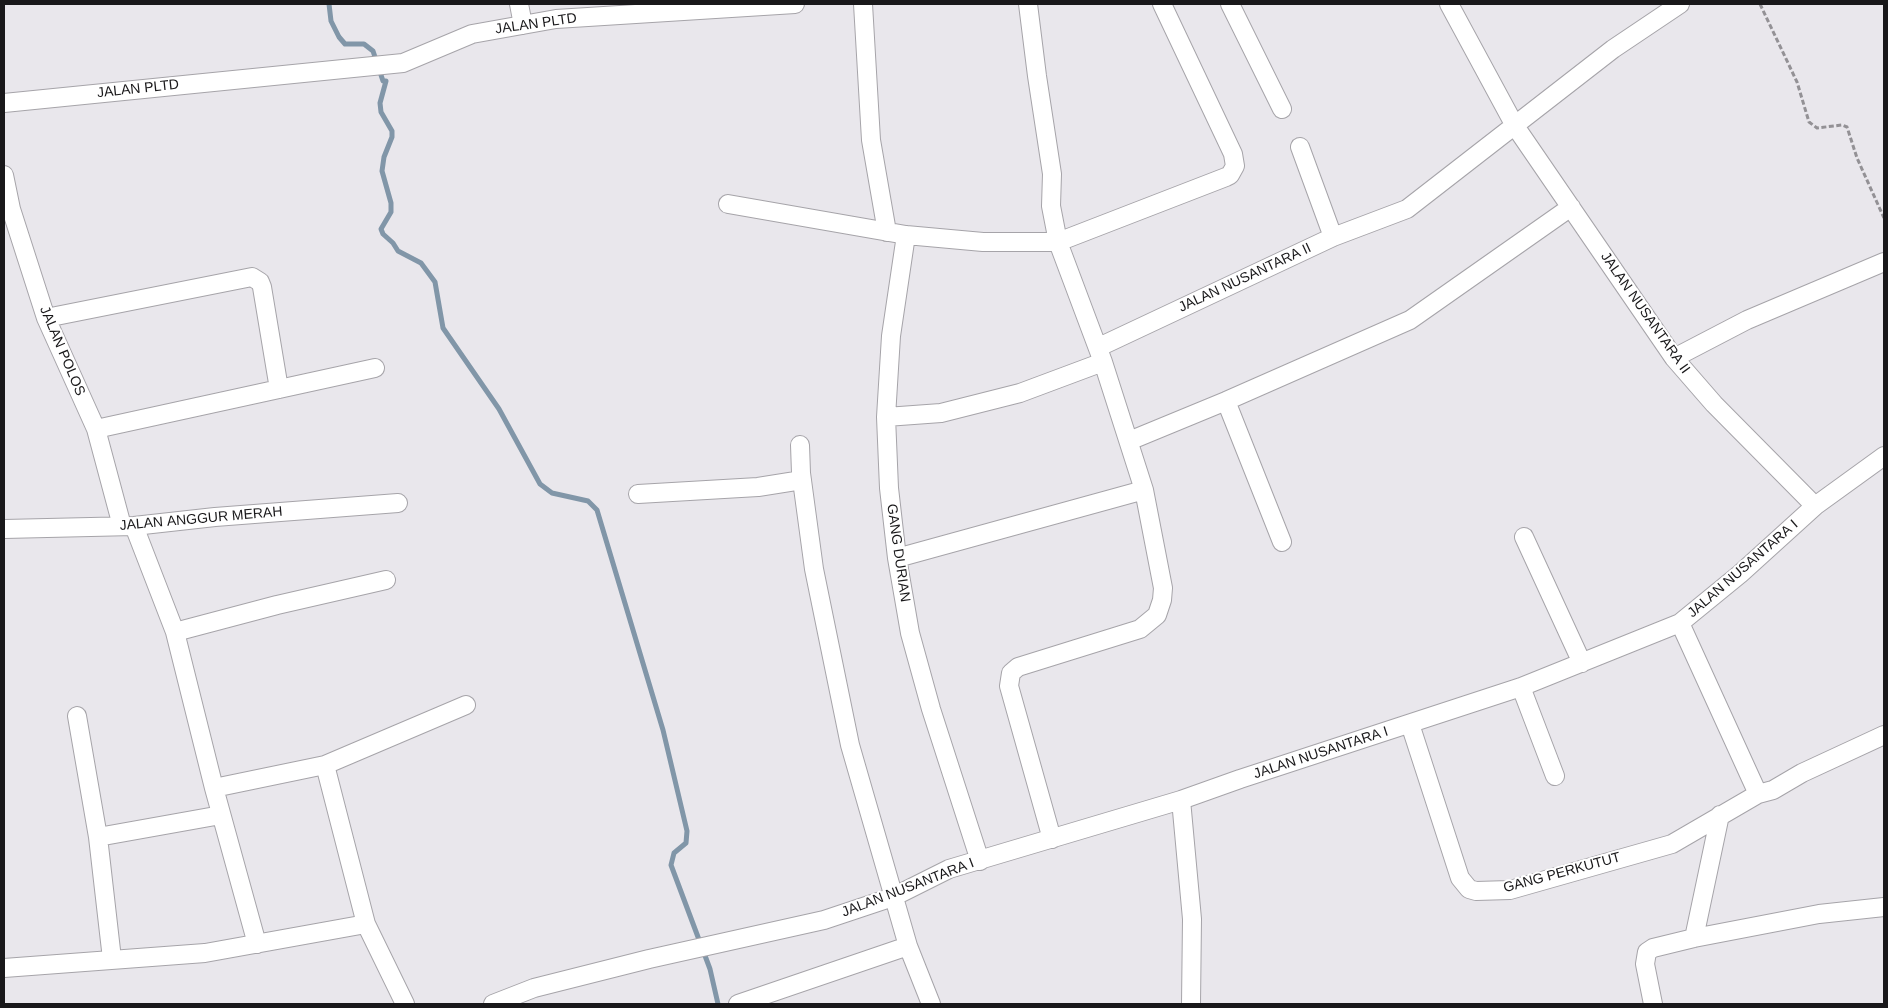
<!DOCTYPE html>
<html>
<head>
<meta charset="utf-8">
<style>
	body { margin:0 }
	#map { position:relative; width:1888px; height:1008px; overflow:hidden; background:#e9e7ec; font-family:Helvetica,sans-serif }
	canvas { display:block }
	.frame { position:absolute; inset:0; border:5px solid #19181a; pointer-events:none }
</style>
</head>
<body>
<div id="map">
<canvas width="1888" height="1008"></canvas>
<div class="frame"></div>
</div>
<script>
const ctx = document.querySelector('canvas').getContext('2d');
ctx.lineJoin = 'round';
function shape(rows) {
  const path = new Path2D();
  for (const r of rows) {
    path.moveTo(r[0], r[1]);
    for (let i = 2; i < r.length; i += 2) path.lineTo(r[i], r[i + 1]);
  }
  return path;
}
function strokePath(path, color, width, dash) {
  ctx.strokeStyle = color;
  ctx.lineWidth = width;
  ctx.lineCap = dash ? 'butt' : 'round';
  ctx.setLineDash(dash || []);
  ctx.stroke(path);
}
function drawText(font, color, halo, rows, align = 'center') {
  ctx.font = font + ' Helvetica,sans-serif';
  ctx.lineWidth = 4;
  ctx.setLineDash([]);
  ctx.textBaseline = 'middle';
  ctx.strokeStyle = halo;
  ctx.fillStyle = color;
  for (const [text, x, y, turn = 0] of rows) {
    ctx.save();
    ctx.translate(x, y);
    ctx.rotate((+turn || 0) * Math.PI / 180);
    ctx.textAlign = isNaN(turn) ? turn : align;
    if (halo) ctx.strokeText(text, 0, 0);
    ctx.fillText(text, 0, 0);
    ctx.restore();
  }
}
const stream = shape([
	[329,4,331,21,339,37,345,44,364,44,373,51,383,81,386,81,380,103,381,112,392,131,392,137,384,157,382,171,391,203,391,212,381,229,383,234,393,243,398,251,421,263,435,282,443,328,499,409,540,484,552,493,588,501,597,510,663,730,687,831,686,843,674,853,671,865,710,969,718,1004]
]);
const path = shape([
	[1760,4,1797,82,1809,122,1817,128,1842,125,1847,127,1857,158,1884,218]
]);
const minor = shape([
	[519,4,523,25],
	[863,4,871,140,887,232],
	[1230,4,1282,109],
	[1449,4,1515,126,1674,358,1714,404,1815,506],
	[4,103,403,63,472,34,556,19,795,4],
	[1300,147,1333,237],
	[4,175,11,209,46,318,96,429,122,526],
	[728,204,906,235,983,242,1058,242,1226,177,1230,175,1235,166,1233,154,1162,4],
	[906,235,891,336,886,417,889,488,897,558,910,633,931,709,980,861],
	[46,318,252,277,260,282,262,287,279,389],
	[1099,347,1333,237,1407,209,1613,49,1680,4],
	[1674,358,1747,320,1884,262],
	[1226,401,1282,542],
	[886,417,941,413,1020,393,1103,362,1058,242,1051,206,1052,174,1037,76,1028,4],
	[96,429,375,368],
	[1129,441,1226,401,1410,320,1571,207],
	[800,445,801,473,814,569,850,745,908,946,931,1004],
	[638,494,758,487,802,480],
	[134,526,175,632,214,788,257,944],
	[4,529,134,526,215,517,398,503],
	[1524,537,1582,663],
	[897,558,1144,490],
	[1680,623,1758,794,1773,790,1802,773,1884,735],
	[175,632,277,605,386,580],
	[1521,687,1555,776],
	[77,716,98,837,112,959],
	[1410,724,1460,878,1469,889,1476,891,1510,890,1672,844,1758,794],
	[325,765,466,705],
	[214,788,325,765,366,924,405,1004],
	[1181,800,1192,919,1191,1004],
	[98,837,221,815],
	[1052,839,1009,686,1011,673,1018,667,1140,629,1157,615,1162,600,1163,588,1144,490,1103,362],
	[1694,938,1720,815],
	[4,968,205,953,366,924],
	[493,1004,534,988,649,959,824,920,893,897,949,869,1181,800,1240,779,1521,687,1680,623,1740,574,1815,506,1884,456],
	[738,1004,908,946],
	[1653,1004,1645,964,1647,952,1653,948,1694,938,1819,914,1884,907]
]);
const streetNames = [
	["JALAN PLTD",536,24,-8],
	["JALAN PLTD",138,89,-6],
	["JALAN NUSANTARA II",1245,278,-25],
	["JALAN NUSANTARA II",1645,313,55],
	["JALAN POLOS",62,351,67],
	["JALAN ANGGUR MERAH",201,519,-5],
	["GANG DURIAN",898,553,82],
	["JALAN NUSANTARA I",1743,569,-41],
	["JALAN NUSANTARA I",1321,753,-18],
	["GANG PERKUTUT",1562,873,-15],
	["JALAN NUSANTARA I",908,888,-21]
];
strokePath(stream, '#8196a8', 5);
strokePath(minor, '#a6a4a9', 20);
strokePath(path, '#939195', 3, [5, 2.5]);
strokePath(minor, '#fff', 18);
drawText('14px', '#19181a', '#fff', streetNames);
</script>
</body>
</html>
